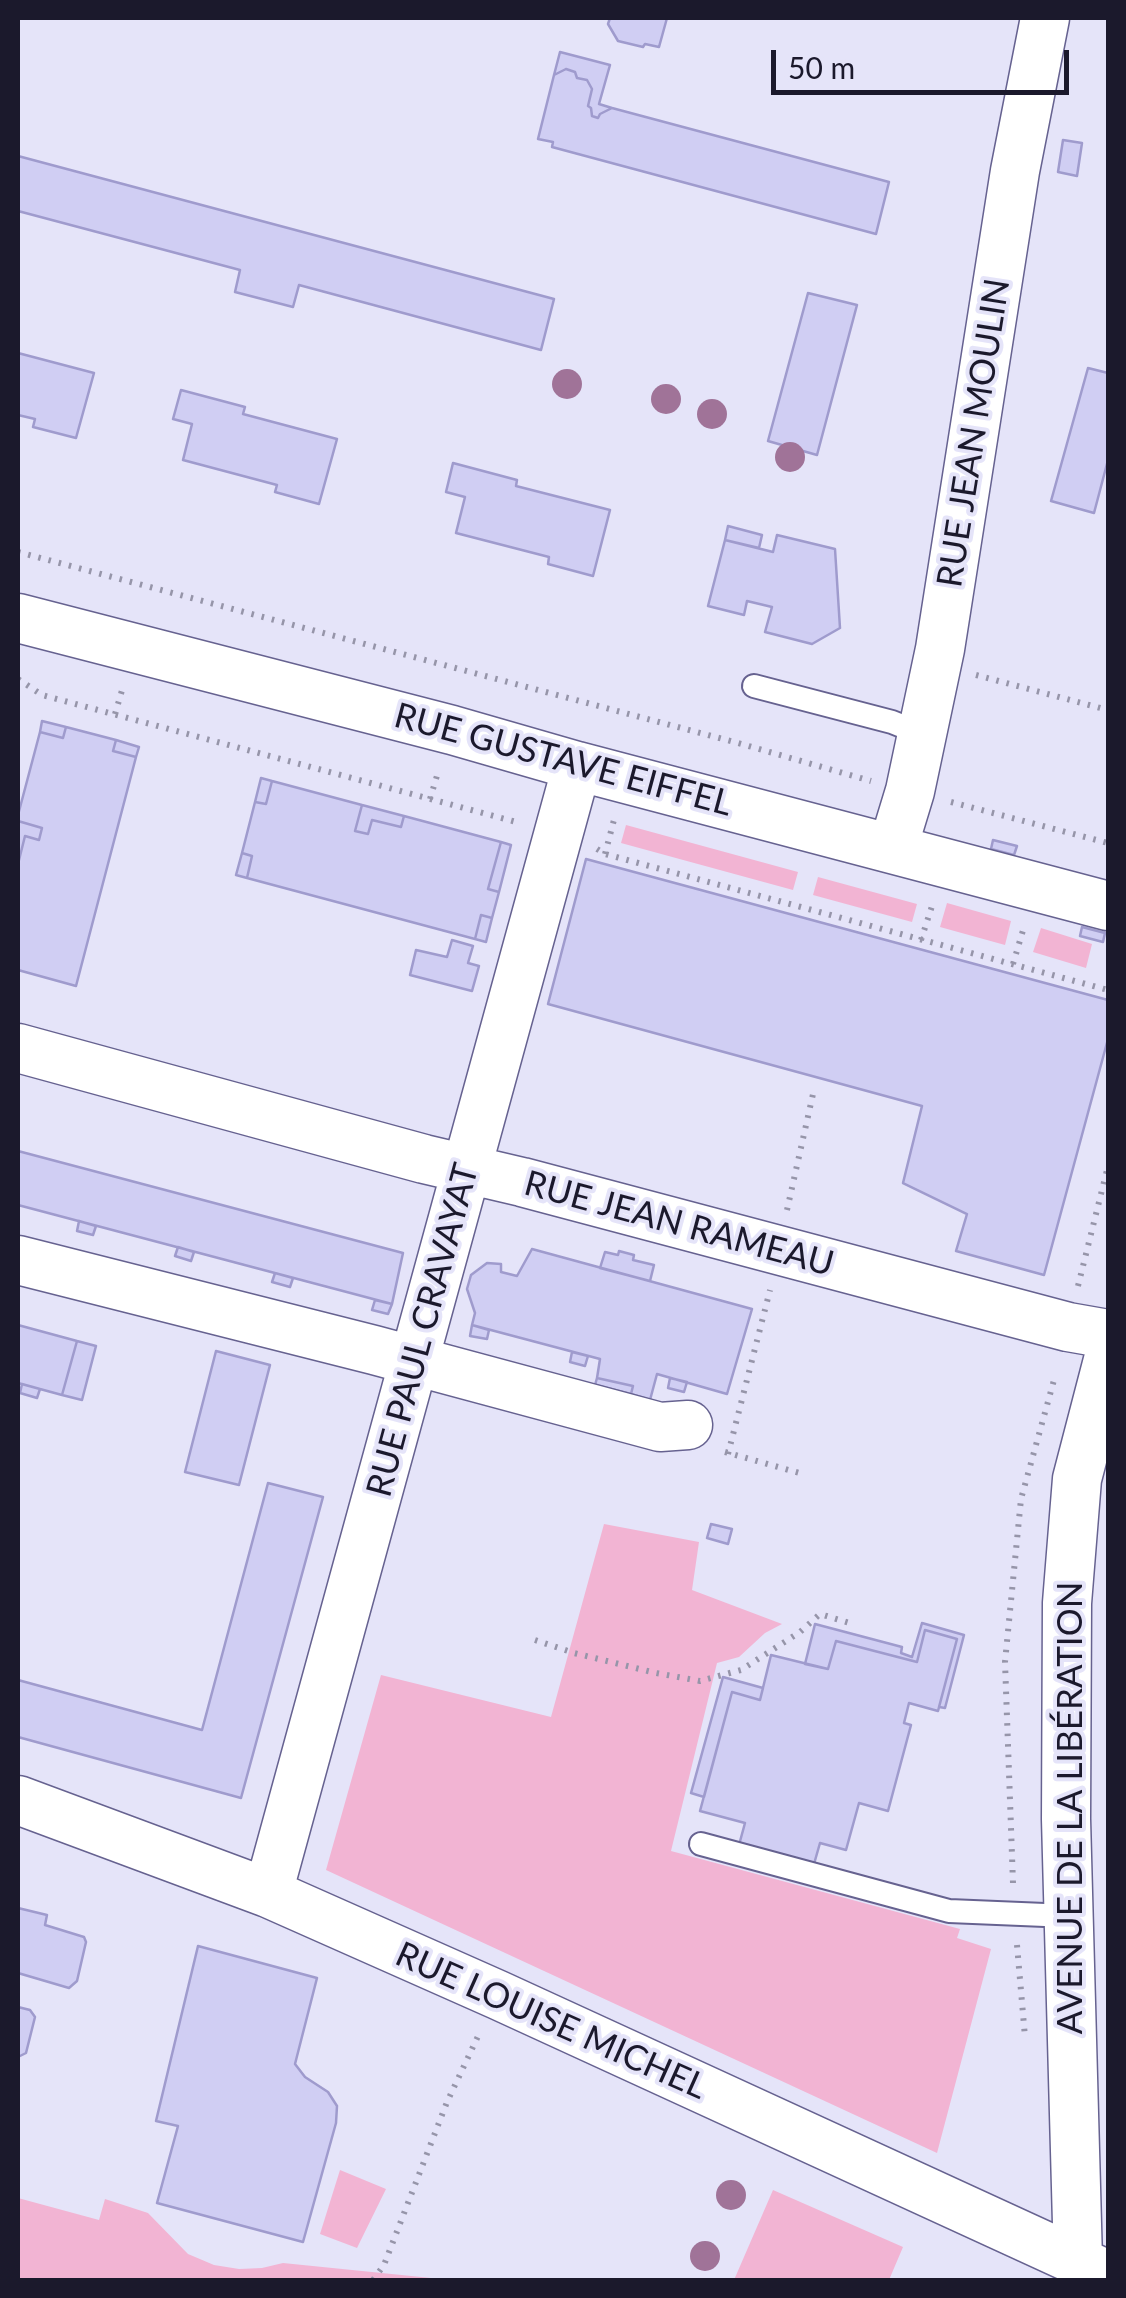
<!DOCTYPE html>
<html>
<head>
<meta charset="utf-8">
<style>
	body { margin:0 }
	#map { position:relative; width:1126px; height:2298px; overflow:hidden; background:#e5e4f9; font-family:Lato,sans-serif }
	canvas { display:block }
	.frame { position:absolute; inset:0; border:20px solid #1b192c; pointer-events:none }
	.scale { position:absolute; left:771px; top:50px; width:298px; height:45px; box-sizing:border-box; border:5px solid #1b192c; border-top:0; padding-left:12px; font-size:30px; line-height:35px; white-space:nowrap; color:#1b192c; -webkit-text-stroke:8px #e5e4f9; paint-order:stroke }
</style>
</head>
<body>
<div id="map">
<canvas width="1126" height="2298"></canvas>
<div class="frame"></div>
<div class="scale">50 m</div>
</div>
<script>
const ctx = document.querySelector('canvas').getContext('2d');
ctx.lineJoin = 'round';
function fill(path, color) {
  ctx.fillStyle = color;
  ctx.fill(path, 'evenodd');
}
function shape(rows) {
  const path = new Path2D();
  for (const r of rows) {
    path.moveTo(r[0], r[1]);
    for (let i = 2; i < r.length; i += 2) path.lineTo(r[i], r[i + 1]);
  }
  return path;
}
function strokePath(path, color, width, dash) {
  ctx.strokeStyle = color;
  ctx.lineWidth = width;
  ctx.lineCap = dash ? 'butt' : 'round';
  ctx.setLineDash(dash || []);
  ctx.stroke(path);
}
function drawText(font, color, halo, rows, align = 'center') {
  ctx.font = font + ' Lato,sans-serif';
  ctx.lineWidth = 8;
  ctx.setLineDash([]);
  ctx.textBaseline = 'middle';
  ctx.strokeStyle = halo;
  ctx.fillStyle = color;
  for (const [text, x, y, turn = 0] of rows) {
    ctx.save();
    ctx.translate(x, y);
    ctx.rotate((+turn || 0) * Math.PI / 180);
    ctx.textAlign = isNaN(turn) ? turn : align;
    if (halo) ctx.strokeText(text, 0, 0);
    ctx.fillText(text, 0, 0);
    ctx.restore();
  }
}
const green = shape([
	[626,825,798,872,793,890,621,843],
	[818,877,917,904,912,922,813,895],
	[947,903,1011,921,1005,945,940,927],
	[1041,928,1092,944,1086,968,1033,952],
	[604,1524,699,1542,692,1590,782,1624,765,1633,739,1657,717,1663,671,1851,960,1929,957,1938,991,1949,937,2153,326,1870,381,1675,551,1717],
	[340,2170,386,2189,357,2248,320,2234],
	[773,2190,903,2247,889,2280,734,2280],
	[18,2198,99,2220,105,2199,148,2213,188,2254,214,2265,239,2269,262,2268,283,2263,431,2278,436,2280,18,2280]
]);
const building = shape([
	[610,18,667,18,659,47,645,44,643,47,618,41,608,24,610,18],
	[560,52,610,65,599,104,612,108,600,114,598,118,592,116,591,108,588,106,592,89,587,80,577,78,575,72,566,69,554,75,560,52],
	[566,69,575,72,577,78,587,80,592,89,588,106,591,108,592,116,598,118,600,114,612,108,889,182,876,234,552,147,553,142,538,139,554,75,566,69],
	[1063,140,1082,143,1077,176,1058,172,1063,140],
	[18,156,554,299,541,350,299,285,293,307,235,292,240,270,18,211,18,156],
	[808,293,857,305,817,455,768,441,808,293],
	[18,353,94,373,76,438,33,427,35,419,18,415,18,353],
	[1088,368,1108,373,1108,460,1094,513,1051,501,1088,368],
	[181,390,245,407,243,414,337,439,319,504,275,492,277,485,183,460,192,424,173,419,181,390],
	[453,463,517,480,516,486,610,510,593,576,548,564,549,557,456,533,465,497,446,492,453,463],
	[728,526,762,535,759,548,725,540,728,526],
	[777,535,835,549,840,628,812,644,765,632,772,607,747,601,744,615,708,606,725,540,773,552,777,535],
	[42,721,66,727,63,738,40,732,42,721],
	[66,727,116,740,113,751,136,757,76,986,18,970,18,864,25,836,39,840,42,828,18,821,18,815,40,732,63,738,66,727],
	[116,740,139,747,136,757,113,751,116,740],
	[261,778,272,781,266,804,255,802,261,778],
	[272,781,362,805,355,831,368,834,372,820,401,827,404,816,501,842,488,889,499,892,492,918,481,915,475,939,247,878,252,856,242,853,255,802,266,804,272,781],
	[362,805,404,816,401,827,372,820,368,834,355,831,362,805],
	[18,821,42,828,39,840,25,836,18,864,18,821],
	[993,840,1017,846,1014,855,991,849,993,840],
	[501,842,511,845,499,892,488,889,501,842],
	[242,853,252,856,247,878,236,875,242,853],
	[586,859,1108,1000,1108,1039,1044,1275,956,1251,967,1214,903,1183,922,1106,548,1004,586,859],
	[481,915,492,918,486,942,475,939,481,915],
	[1082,927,1105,933,1103,942,1080,936,1082,927],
	[452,940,473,946,468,963,479,966,472,991,410,975,416,950,447,957,452,940],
	[18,1151,403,1253,392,1304,18,1205,18,1151],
	[79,1221,96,1226,93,1235,77,1231,79,1221],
	[178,1247,194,1252,191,1261,175,1256,178,1247],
	[532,1249,752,1309,727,1394,657,1374,650,1400,631,1394,633,1386,597,1378,600,1359,472,1325,475,1313,467,1289,471,1275,487,1263,501,1264,501,1272,517,1276,532,1249],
	[619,1251,634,1255,633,1260,654,1265,650,1281,600,1268,605,1252,618,1255,619,1251],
	[275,1273,293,1278,290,1287,272,1282,275,1273],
	[375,1300,392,1304,388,1314,372,1310,375,1300],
	[18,1325,77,1341,62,1395,18,1383,18,1325],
	[472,1325,489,1330,487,1339,470,1336,472,1325],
	[77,1341,96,1346,82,1400,62,1395,77,1341],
	[216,1351,270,1365,239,1485,185,1472,216,1351],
	[572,1352,588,1356,585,1366,570,1362,572,1352],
	[597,1378,633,1386,631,1394,595,1385,597,1378],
	[670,1378,687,1382,684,1392,668,1388,670,1378],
	[22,1384,40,1389,37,1398,20,1393,22,1384],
	[268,1483,323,1497,241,1798,18,1737,18,1680,202,1730,268,1483],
	[711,1524,732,1529,728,1544,707,1538,711,1524],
	[922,1623,964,1635,945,1708,939,1707,957,1639,925,1630,917,1662,836,1641,828,1669,805,1664,815,1624,902,1647,901,1653,912,1657,922,1623],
	[925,1630,957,1639,938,1711,909,1703,904,1723,911,1725,888,1811,859,1803,846,1850,820,1843,814,1864,739,1845,745,1823,700,1811,732,1692,760,1700,771,1655,828,1669,836,1641,917,1662,925,1630],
	[723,1677,763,1688,760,1700,732,1692,704,1797,691,1793,723,1677],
	[18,1908,47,1915,45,1925,84,1937,86,1942,77,1981,69,1988,18,1973,18,1908],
	[198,1946,317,1978,295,2064,305,2077,328,2092,337,2106,336,2123,303,2242,157,2203,178,2126,156,2121,198,1946],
	[18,2007,30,2010,35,2017,26,2053,18,2057,18,2007]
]);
const path = shape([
	[18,552,738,743,871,781],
	[976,675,1108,710],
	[18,679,42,695,520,823],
	[115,714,123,687],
	[430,799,439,769],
	[951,802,1108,843],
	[597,849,605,854,1108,990],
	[605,854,615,816],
	[921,940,933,903],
	[1013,964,1024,927],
	[787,1210,813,1094],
	[1078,1286,1108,1166],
	[725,1452,803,1474],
	[728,1454,770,1290],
	[535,1640,574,1653,656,1673,700,1681,741,1670,800,1632,820,1614,853,1624],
	[1013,1883,1005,1662,1021,1499,1054,1380],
	[1017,1945,1025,2037],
	[373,2280,384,2265,447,2102,479,2034]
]);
const service = shape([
	[754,686,892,722,922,734],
	[701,1844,949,1911,1069,1916]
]);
const minor = shape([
	[18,618,452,730,577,766,1108,906],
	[893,847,910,791,940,649,1015,171,1045,18],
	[18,1048,424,1159,522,1182,1068,1327,1108,1334],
	[18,1260,374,1350,660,1427,688,1425],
	[18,1800,268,1893,498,1995,1108,2275],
	[268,1893,577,766],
	[1078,2261,1066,1819,1067,1603,1077,1479,1108,1360]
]);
const trees = [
	[567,384],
	[666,399],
	[712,414],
	[790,457],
	[731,2195],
	[705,2256]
];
const streetNames = [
	["RUE JEAN MOULIN",974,433,-81],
	["RUE GUSTAVE EIFFEL",563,760,15],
	["RUE JEAN RAMEAU",679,1224,15],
	["RUE PAUL CRAVAYAT",423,1330,-75],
	["AVENUE DE LA LIBÉRATION",1071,1808,-90],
	["RUE LOUISE MICHEL",551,2021,24]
];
fill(green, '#f2b4d3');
fill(building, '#d0cef3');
strokePath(building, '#9f9bcd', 2.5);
strokePath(service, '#666290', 26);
strokePath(minor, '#666290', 51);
strokePath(path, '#9695a9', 6, [2.5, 8]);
strokePath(service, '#fff', 22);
strokePath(minor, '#fff', 48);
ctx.fillStyle = '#a07398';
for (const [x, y] of trees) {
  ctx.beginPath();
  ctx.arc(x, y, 15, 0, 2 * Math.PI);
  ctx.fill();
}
drawText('35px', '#1b192c', '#e5e4f9', streetNames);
</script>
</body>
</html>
